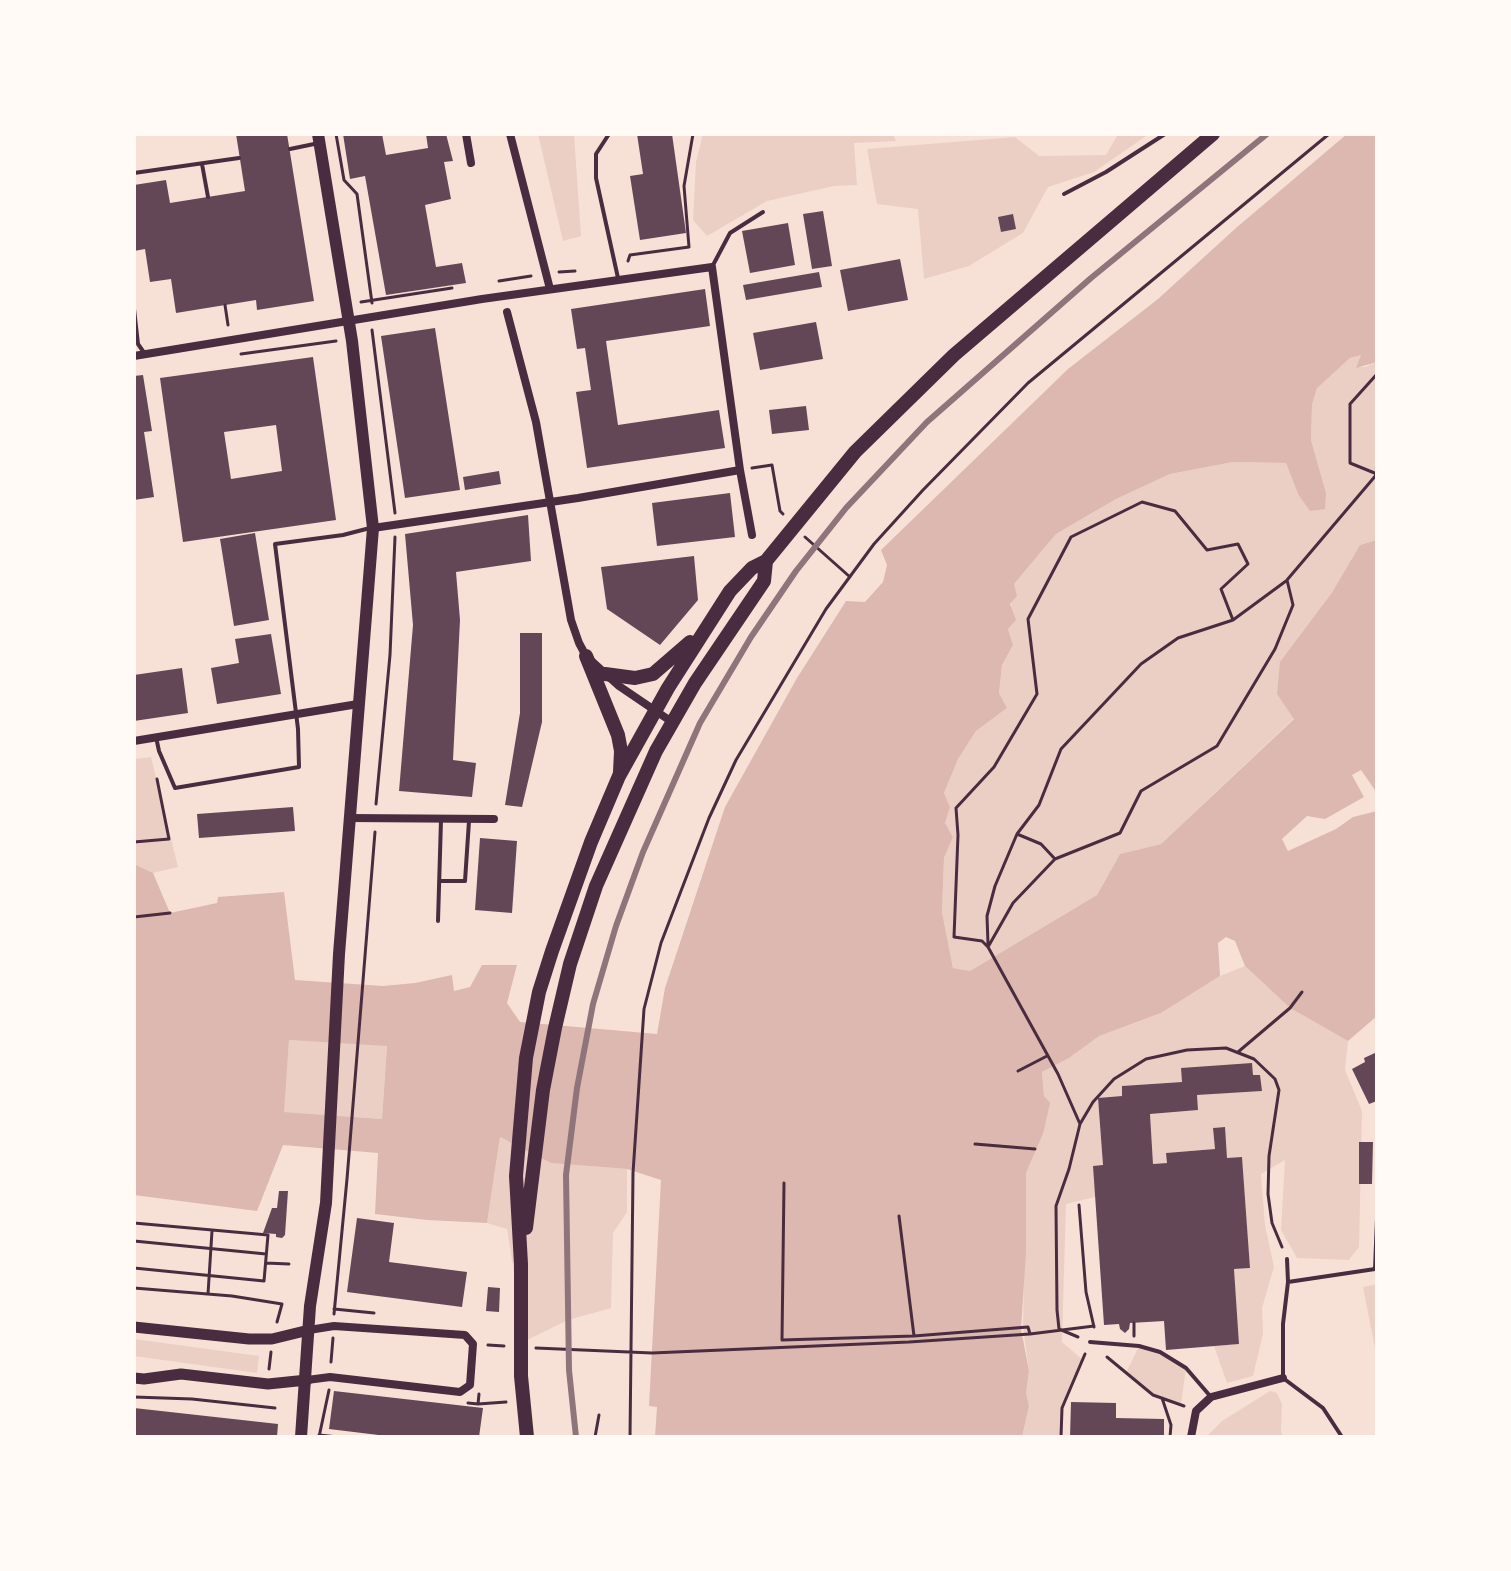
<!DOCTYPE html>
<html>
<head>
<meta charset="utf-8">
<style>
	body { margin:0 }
	#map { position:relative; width:1511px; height:1571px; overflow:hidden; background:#f7e1d7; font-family:"Space Grotesk",sans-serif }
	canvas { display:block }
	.frame { position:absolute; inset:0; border:136px solid #fffaf5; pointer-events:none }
</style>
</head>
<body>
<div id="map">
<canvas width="1511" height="1571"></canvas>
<div class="frame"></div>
</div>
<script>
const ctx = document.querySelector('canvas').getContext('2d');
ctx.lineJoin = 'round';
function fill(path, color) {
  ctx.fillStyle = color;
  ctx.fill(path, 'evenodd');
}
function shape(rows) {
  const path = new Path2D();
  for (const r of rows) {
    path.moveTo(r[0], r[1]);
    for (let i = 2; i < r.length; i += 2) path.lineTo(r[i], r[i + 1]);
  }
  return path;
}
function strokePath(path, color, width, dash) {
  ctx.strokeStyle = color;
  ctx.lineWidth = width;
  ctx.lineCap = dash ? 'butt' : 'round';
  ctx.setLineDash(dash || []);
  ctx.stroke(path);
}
const green = shape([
	[538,134,574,134,581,236,563,241],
	[703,134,893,134,896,141,854,143,857,185,834,186,767,201,707,236,693,220,696,162],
	[1118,134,1149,134,1094,172,1048,187,1023,233,969,266,924,279,918,209,877,204,867,149,1015,137,1039,156,1106,155],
	[1362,354,1357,367,1365,367,1377,362,1377,540,1360,545,1331,594,1294,718,1161,844,1120,854,1097,895,970,971,953,968,942,912,944,858,953,837,945,823,950,807,944,793,958,759,976,731,1007,708,999,693,1002,665,1013,645,1008,629,1014,584,1056,534,1116,499,1170,474,1233,462,1286,463,1298,494,1326,493,1311,440,1312,405,1317,387,1350,358],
	[151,757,178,867,153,873,134,864,134,759],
	[1245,966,1290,1008,1348,1041,1345,1070,1362,1111,1359,1247,1349,1260,1297,1258,1281,1230,1285,1160,1261,1174,1265,1225,1274,1267,1262,1308,1263,1334,1253,1376,1227,1383,1214,1346,1239,1344,1234,1269,1250,1268,1242,1158,1227,1158,1224,1127,1213,1128,1215,1149,1167,1153,1167,1163,1153,1164,1150,1114,1198,1110,1197,1095,1261,1091,1260,1075,1253,1075,1252,1064,1182,1082,1122,1086,1122,1096,1098,1098,1103,1165,1095,1197,1066,1204,1062,1342,1083,1360,1062,1408,1061,1437,1022,1437,1029,1406,1026,1393,1029,1371,1023,1327,1026,1173,1043,1134,1044,1096,1042,1072,1069,1058,1098,1036,1161,1013,1220,976],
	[289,1040,387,1045,382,1119,283,1112],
	[500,1137,551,1163,627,1169,627,1212,613,1233,611,1308,568,1320,525,1341,507,1229,487,1223],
	[1377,1284,1377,1359,1363,1287],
	[134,1339,259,1356,257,1373,134,1356],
	[1139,1346,1160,1352,1186,1368,1181,1405,1153,1395,1126,1373],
	[1270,1391,1277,1393,1282,1404,1281,1431,1283,1437,1206,1437,1222,1421]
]);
const water = shape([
	[1347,134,1377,134,1377,362,1356,368,1361,355,1350,358,1317,388,1312,405,1311,440,1326,493,1325,509,1310,511,1298,494,1286,463,1233,462,1170,474,1116,499,1056,534,1014,584,1017,596,1010,604,1016,620,1008,629,1013,645,1002,665,999,693,1007,708,976,731,958,759,944,793,950,807,945,823,953,837,944,858,942,912,953,968,970,971,1097,895,1120,854,1161,844,1294,719,1277,694,1280,662,1331,594,1360,545,1377,540,1377,793,1361,770,1352,775,1364,797,1325,819,1307,816,1282,839,1288,851,1336,829,1353,817,1377,811,1377,1016,1348,1041,1290,1008,1245,966,1235,941,1226,937,1218,943,1220,976,1161,1013,1099,1036,1069,1058,1042,1072,1044,1096,1050,1103,1043,1134,1026,1173,1026,1252,1021,1329,1029,1371,1026,1393,1029,1406,1022,1437,655,1437,657,1407,649,1406,661,1180,627,1169,551,1163,500,1137,487,1223,427,1220,375,1214,378,1153,283,1145,257,1211,134,1195,134,864,153,873,170,913,217,903,218,897,284,892,295,980,383,986,415,983,452,975,454,991,470,987,482,965,517,965,507,1003,520,1022,657,1034,665,988,725,807,797,678,846,601,865,602,883,582,887,565,881,550,1068,369,1158,299,1236,228],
	[289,1040,387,1046,382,1119,284,1112]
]);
const building = shape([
	[236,134,287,134,314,301,257,310,256,300,176,313,171,279,150,282,145,249,134,251,134,185,166,180,170,203,245,191],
	[343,134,382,134,386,155,428,148,426,134,446,134,453,161,444,162,451,199,425,205,436,267,462,263,466,283,386,295,365,176,350,179],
	[637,134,672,134,686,233,640,240,630,176,643,174],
	[823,211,832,266,812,269,803,214],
	[1013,214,1016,229,1001,232,998,217],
	[788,223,795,265,750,273,742,231],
	[900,259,908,300,848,311,840,270],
	[819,272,822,287,746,300,743,285],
	[705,289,710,326,606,341,618,425,719,410,725,448,587,468,576,392,591,390,585,348,577,349,571,309],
	[816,322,823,359,760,370,753,333],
	[435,328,460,490,405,498,381,336],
	[313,357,336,520,183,542,160,378],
	[276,425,282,471,231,479,224,432],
	[143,375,152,431,144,432,154,497,134,500,134,376],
	[806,406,809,430,772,434,769,410],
	[499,471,501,484,465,490,463,477],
	[730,493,735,537,657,546,652,503],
	[528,515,531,561,456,572,460,620,453,760,476,763,472,797,399,791,413,625,405,534],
	[255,533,269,620,234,626,220,539],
	[694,556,698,600,660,645,607,609,601,567],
	[520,633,542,633,542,722,522,807,505,805,520,713],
	[271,634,281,694,217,704,211,668,239,663,235,639],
	[182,668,188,713,134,721,134,675],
	[293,807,295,831,199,838,197,814],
	[480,838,517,841,512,913,475,910],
	[1377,1052,1377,1101,1369,1104,1352,1069,1365,1062,1364,1058],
	[1252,1063,1253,1075,1260,1075,1262,1091,1197,1095,1198,1110,1150,1114,1153,1164,1167,1163,1166,1153,1215,1149,1213,1128,1225,1127,1227,1158,1242,1157,1250,1268,1234,1269,1239,1344,1166,1350,1164,1321,1130,1323,1129,1329,1125,1333,1120,1329,1119,1324,1104,1325,1093,1166,1103,1165,1098,1098,1122,1096,1122,1086,1182,1082,1181,1068],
	[1359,1142,1373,1142,1372,1184,1359,1184],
	[279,1191,288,1191,285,1235,282,1238,276,1237,276,1234,263,1233,272,1208,277,1208],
	[357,1218,394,1223,389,1262,467,1272,462,1307,347,1292],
	[488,1287,500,1288,499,1312,486,1311],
	[334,1391,483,1408,479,1437,395,1437,329,1429],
	[1071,1402,1116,1403,1116,1418,1164,1419,1164,1437,1070,1437],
	[134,1408,278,1424,277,1437,134,1437]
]);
const path = shape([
	[336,134,344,180,357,194,372,303],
	[628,261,630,255,689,247,684,186,693,134],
	[559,272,575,271],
	[499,281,531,276],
	[361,302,452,288],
	[225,305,228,325],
	[372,330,395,513],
	[241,354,336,341],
	[1377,374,1350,404,1350,463,1377,474],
	[752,468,772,465,780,511,783,514],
	[805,537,850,577],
	[376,804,390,655,395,537],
	[1017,834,1041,844,1055,859],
	[134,842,169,839,157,779],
	[134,917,170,913],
	[988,944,987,916,995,886,1017,834,1039,805,1061,749,1141,664,1178,638,1233,620,1286,581],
	[988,947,1013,903,1055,859,1120,833,1141,791,1217,746,1275,649,1293,605,1287,580,1377,474],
	[1238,1052,1290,1008,1302,992],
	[1018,1071,1047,1056],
	[1080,1124,1058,1074,988,947,982,941,954,937,958,835,956,808,994,767,1037,694,1028,619,1071,537,1142,502,1175,511,1207,550,1238,544,1248,564,1221,589,1233,620],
	[975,1144,1035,1149],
	[784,1183,782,1340,914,1336,1028,1327,1030,1334],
	[1079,1205,1086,1292,1094,1327],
	[899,1216,914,1336],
	[134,1223,268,1235,264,1281,134,1268],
	[134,1241,266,1254],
	[266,1263,289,1264],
	[134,1288,232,1296,282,1304,277,1322],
	[208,1294,212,1231],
	[334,1309,374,1313],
	[334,1314,347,1179,375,832],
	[1134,1323,1134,1336],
	[1059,1329,1057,1310,1056,1206,1069,1169,1080,1124,1093,1102,1114,1079,1146,1059,1187,1050,1226,1048,1254,1059,1275,1079,1279,1090,1269,1156,1268,1194,1272,1223,1282,1247],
	[1059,1329,1078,1337],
	[488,1345,504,1346],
	[536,1348,652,1353,909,1342,1030,1334,1094,1326],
	[1107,1357,1153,1395,1184,1406],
	[331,1362,333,1338],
	[269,1369,271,1352],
	[134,1397,192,1399,275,1408],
	[1162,1398,1171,1425,1170,1437],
	[468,1403,478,1404,479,1394],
	[478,1404,506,1402],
	[319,1435,338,1437],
	[319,1437,329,1390],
	[595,1437,599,1415],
	[630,1437,633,1173,644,1009,661,943,709,818,736,760,826,609,874,544,923,490,1028,383,1329,134],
	[1061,1437,1062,1408,1085,1354]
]);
const service = shape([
	[609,134,596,154,596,178,618,278],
	[290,149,319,143],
	[202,164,208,197],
	[134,173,239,158],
	[1064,194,1106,172,1165,134],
	[712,267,730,233,763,212],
	[134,309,138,344,145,354],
	[156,737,159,751,175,788,299,767,298,729,275,544,343,535,370,528],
	[439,881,465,881,469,821],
	[438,921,441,820],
	[1287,1259,1288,1282,1283,1324,1283,1378,1323,1408,1342,1437],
	[1288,1282,1375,1269,1377,1219],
	[1090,1342,1139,1346,1160,1352,1186,1368,1211,1397]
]);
const minor = shape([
	[466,134,471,163],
	[510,134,550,289],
	[507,312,536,422,571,620,579,643,586,656,619,686,672,722],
	[134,356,482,299,712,267,740,470,752,535],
	[373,528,578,498,740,470],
	[134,741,358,704],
	[349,818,494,819],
	[307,1380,330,1377,460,1392,470,1385,473,1344,465,1335,334,1326,309,1330],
	[1191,1437,1196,1411,1211,1397,1283,1378]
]);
const tertiary = shape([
	[134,1327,249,1339,272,1339,309,1330],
	[134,1378,144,1379,181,1374,268,1384,307,1380]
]);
const secondary = shape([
	[301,1437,310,1306,326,1203,339,954,373,528,352,341,318,134]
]);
const trunk = shape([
	[586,656,618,735,621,751,620,772],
	[605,674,635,678,653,674,690,642],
	[526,1228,543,1090,555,1028,570,964,596,886,656,751,695,683,764,581,766,561],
	[527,1437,521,1376,521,1264,516,1176,526,1058,539,992,552,951,591,842,619,776,668,688,730,591,752,568,766,561,855,452,954,355,1213,134]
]);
const rail = shape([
	[576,1437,569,1370,566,1175,577,1088,593,1004,616,926,643,852,700,723,751,637,796,571,846,508,927,422,1091,278,1267,134]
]);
fill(green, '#ebcfc5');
fill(water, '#dcb8b0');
fill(building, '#644757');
strokePath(path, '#4a2c40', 3);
strokePath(service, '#4a2c40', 4);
strokePath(minor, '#4a2c40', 8);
strokePath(tertiary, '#4a2c40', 11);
strokePath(secondary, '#4a2c40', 12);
strokePath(trunk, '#4a2c40', 14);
strokePath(rail, '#8f747c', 6);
</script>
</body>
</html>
